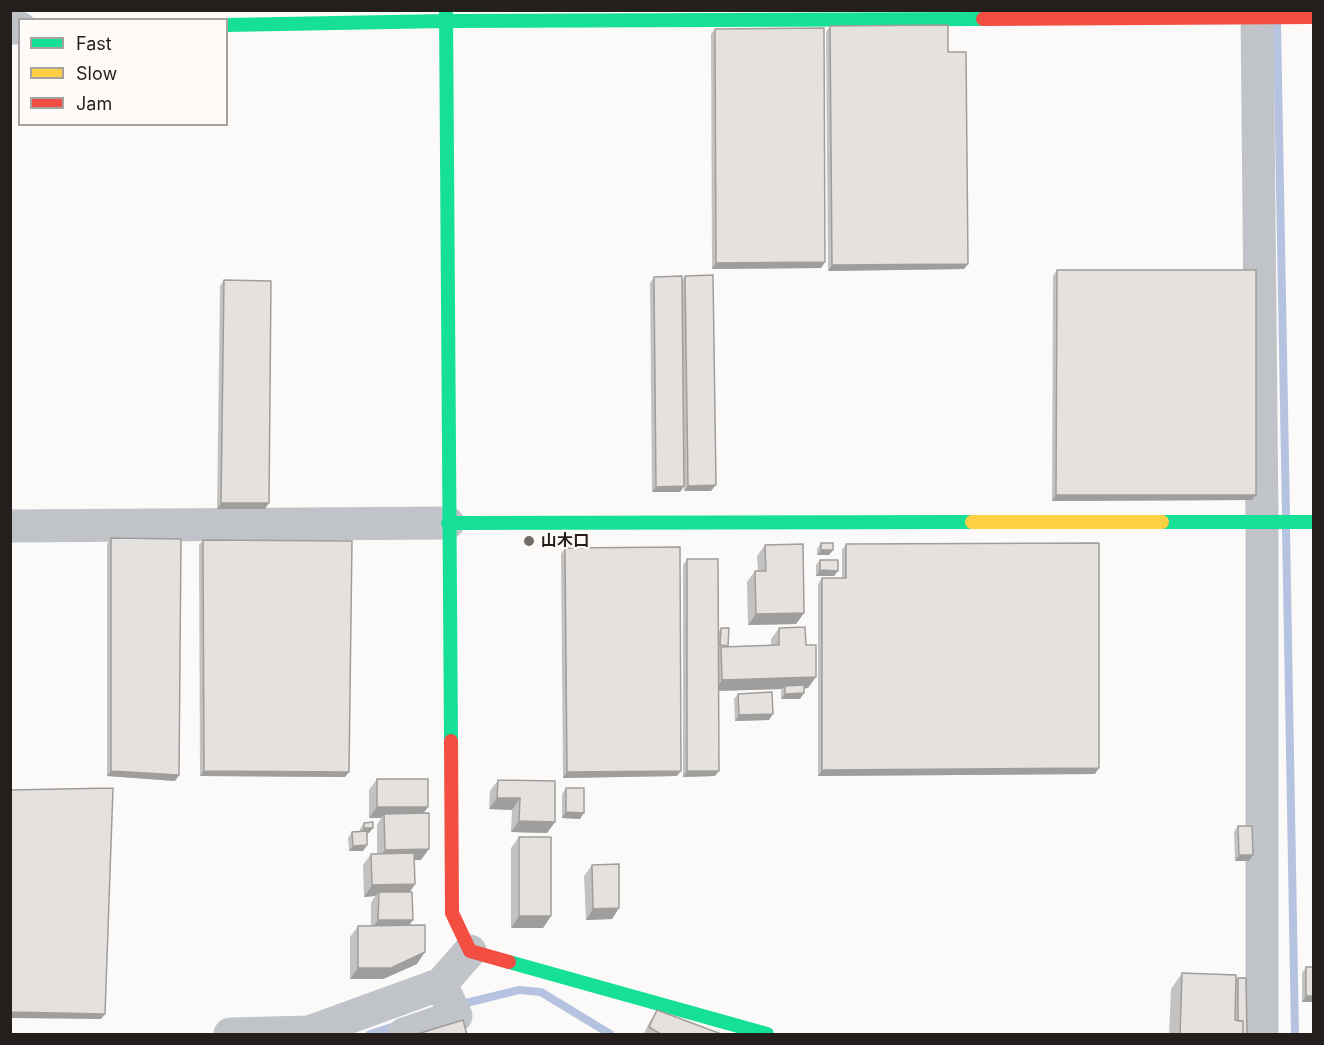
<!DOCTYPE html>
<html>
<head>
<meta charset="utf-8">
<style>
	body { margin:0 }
	#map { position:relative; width:1324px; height:1045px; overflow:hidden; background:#fcfaf9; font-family:Inter,sans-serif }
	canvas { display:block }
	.frame { position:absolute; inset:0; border:12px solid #241f1d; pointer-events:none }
	.legend { position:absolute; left:18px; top:18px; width:210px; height:108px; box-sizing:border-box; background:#fdfaf8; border:2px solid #a6a2a0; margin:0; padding:8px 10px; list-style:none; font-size:18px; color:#241f1d }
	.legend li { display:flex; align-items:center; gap:12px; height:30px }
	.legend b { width:30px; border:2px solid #a6a2a0 }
</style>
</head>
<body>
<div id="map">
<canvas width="1324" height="1045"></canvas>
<div class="frame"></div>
<ul class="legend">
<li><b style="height:8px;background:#16e098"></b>Fast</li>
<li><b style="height:8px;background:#ffcf43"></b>Slow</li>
<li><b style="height:8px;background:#f24e42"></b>Jam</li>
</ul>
</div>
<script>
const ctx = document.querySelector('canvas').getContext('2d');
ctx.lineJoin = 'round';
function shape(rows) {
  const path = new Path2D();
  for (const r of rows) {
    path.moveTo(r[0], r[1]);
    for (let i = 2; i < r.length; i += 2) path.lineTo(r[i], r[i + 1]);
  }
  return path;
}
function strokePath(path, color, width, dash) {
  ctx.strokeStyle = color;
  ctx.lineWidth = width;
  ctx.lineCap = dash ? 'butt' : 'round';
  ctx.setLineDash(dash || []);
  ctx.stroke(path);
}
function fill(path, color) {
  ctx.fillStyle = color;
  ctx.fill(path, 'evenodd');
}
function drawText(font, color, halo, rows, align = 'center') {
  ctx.font = font + ' Inter,"Noto Sans JP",sans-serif';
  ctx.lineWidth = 4.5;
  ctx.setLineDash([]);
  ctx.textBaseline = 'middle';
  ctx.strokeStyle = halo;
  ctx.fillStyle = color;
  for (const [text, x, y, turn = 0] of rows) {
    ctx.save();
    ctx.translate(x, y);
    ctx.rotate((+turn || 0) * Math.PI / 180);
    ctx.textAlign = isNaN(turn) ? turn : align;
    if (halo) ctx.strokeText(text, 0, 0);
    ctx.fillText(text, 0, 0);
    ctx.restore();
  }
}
const stream = shape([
	[1277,24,1286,515],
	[1286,528,1295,1034],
	[458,1005,519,990,541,992,610,1034],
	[370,1034,398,1025]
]);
const street = shape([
	[1257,10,1262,522,1262,1034],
	[10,28,20,28],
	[10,526,448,523],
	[230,1034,309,1032,441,984,470,951],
	[404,1034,456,1016,441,984]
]);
const fast = shape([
	[446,10,451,741],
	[226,25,446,21,983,19],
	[1162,522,1314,522],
	[448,523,972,522],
	[509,962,767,1034]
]);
const slow = shape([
	[972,522,1162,522]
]);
const jam = shape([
	[983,19,1314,17],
	[451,741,452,913,470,951,509,962]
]);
const wall = shape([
	[830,26,968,264,964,269,828,271,826,32],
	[715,29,825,262,821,268,712,269,711,34],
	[1057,270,1256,495,1252,500,1052,501,1053,276],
	[685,276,711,491,684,491,684,487,680,492,652,492,650,283,654,277,682,281],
	[224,280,265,509,217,509,220,286],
	[111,538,179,775,175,781,107,776,107,544],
	[203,540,349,772,345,777,200,776,199,545],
	[821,543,833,550,829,555,817,555,817,549],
	[846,544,1095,774,818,776,818,584,822,578,842,578,842,550],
	[765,545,804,613,796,624,748,625,747,582,755,571,758,571,757,556],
	[565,548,677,776,563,778,561,554],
	[687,559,719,631,721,628,728,647,771,646,771,639,779,628,806,645,808,688,804,689,800,699,781,699,781,691,782,689,719,691,715,776,683,777,683,565],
	[820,560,834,576,816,576,816,565],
	[738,694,769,720,735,721,734,699],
	[377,779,428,807,423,813,421,860,414,860,415,884,410,892,409,926,417,964,383,979,350,979,350,937,358,926,371,926,371,903,375,896,364,897,363,865,371,854,377,854,377,825,381,818,369,818,369,790],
	[498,780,555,822,547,833,511,832,512,810,489,809,490,791],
	[566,788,580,819,562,818,562,794],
	[364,823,373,828,369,833,367,833,367,845,363,851,349,851,348,838,352,832,360,831,360,829],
	[1238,826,1249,861,1235,861,1234,832],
	[519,837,551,916,543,928,511,928,511,848],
	[592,865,619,908,612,919,586,920,584,876],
	[1306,967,1314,967,1314,1002,1302,1002,1302,973],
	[1182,973,1236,980,1238,978,1247,1035,1169,1035,1171,989],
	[657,1010,724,1035,643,1035,650,1021]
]);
const shadedWall = shape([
	[825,262,821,268,712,269,716,263],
	[968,264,964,269,828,271,832,265],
	[716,485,711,491,684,491,688,486],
	[684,486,680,492,652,492,656,487],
	[1056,495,1256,495,1252,500,1052,501],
	[221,503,269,503,265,509,217,509],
	[821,550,833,550,829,555,817,555],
	[820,570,838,571,834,576,816,576],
	[804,613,796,624,748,625,756,614],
	[816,677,808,688,785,689,785,686,782,689,714,691,722,680],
	[804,693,800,699,781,699,785,694],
	[773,714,769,720,735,721,739,715],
	[1099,768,1095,774,818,776,822,770],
	[111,771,179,775,175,781,107,776],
	[204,771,349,772,345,777,200,776],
	[681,771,677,776,563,778,567,772],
	[687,771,719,771,715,776,683,777],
	[497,798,520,798,512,810,489,809],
	[377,807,428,807,420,818,384,814,381,818,369,818],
	[566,812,584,813,580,819,562,818],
	[519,821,555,822,547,833,511,832],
	[364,828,373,828,369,833,360,834],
	[367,845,363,851,349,851,353,846],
	[429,849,421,860,377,861,385,850],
	[1239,855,1253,855,1249,861,1235,861],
	[415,884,407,896,379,892,375,896,364,897,372,885],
	[619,908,612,919,586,920,593,909],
	[519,916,551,916,543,928,511,928],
	[378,920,413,920,405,931,370,931],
	[425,952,417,964,383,979,350,979,358,968],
	[1306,996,1314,996,1314,1002,1302,1002],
	[10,1012,105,1014,101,1019,10,1018]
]);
const building = shape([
	[948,25,948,52,966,52,968,264,832,265,830,26,948,25],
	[824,28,825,262,716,263,715,29,824,28],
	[1057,270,1256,270,1256,495,1056,495,1057,270],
	[713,275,716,485,688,486,685,276,713,275],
	[682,276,684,486,656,487,654,277,682,276],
	[224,280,271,281,269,503,221,503,224,280],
	[111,538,181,539,179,775,111,771,111,538],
	[203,540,352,541,349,772,204,771,203,540],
	[821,543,833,543,833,550,821,550,821,543],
	[1099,543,1099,768,822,770,822,578,846,578,846,544,1099,543],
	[803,544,804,613,756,614,755,571,766,571,765,545,803,544],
	[680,547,681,771,567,772,565,548,680,547],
	[687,559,718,559,719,771,687,771,687,559],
	[820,560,838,560,838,571,820,570,820,560],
	[805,627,806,645,816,645,816,677,722,680,721,647,779,645,779,628,805,627],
	[721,628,729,628,728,646,720,645,721,628],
	[804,685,804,693,785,694,785,686,804,685],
	[772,692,773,714,739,715,738,694,772,692],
	[377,779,428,779,428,807,377,807,377,779],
	[498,780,555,781,555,822,519,821,520,798,497,798,498,780],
	[113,788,105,1014,10,1012,10,790,113,788],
	[566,788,584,788,584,813,566,812,566,788],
	[429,813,429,849,385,850,384,814,429,813],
	[373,822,373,828,364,828,364,823,373,822],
	[1238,826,1252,826,1253,855,1239,855,1238,826],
	[367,831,367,845,353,846,352,832,367,831],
	[519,837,551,837,551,916,519,916,519,837],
	[414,853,415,884,372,885,371,854,414,853],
	[619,864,619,908,593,909,592,865,619,864],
	[379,892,412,892,413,920,378,920,379,892],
	[425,925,425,952,391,968,358,968,358,926,425,925],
	[1306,967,1314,967,1314,996,1306,996,1306,967],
	[1182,973,1236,975,1235,1020,1243,1021,1243,1035,1180,1035,1182,973],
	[1238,978,1246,978,1247,1035,1243,1035,1243,1021,1238,1021,1238,978],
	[657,1010,724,1035,659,1035,659,1033,649,1027,657,1010],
	[463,1020,467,1035,414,1035,463,1020]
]);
const markers = [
	[529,541,6,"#706c6a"]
];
const poiNames = [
	["山木口",541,541]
];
strokePath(stream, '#b5c3e0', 8);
strokePath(street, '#c0c4c9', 33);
strokePath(fast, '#16e098', 14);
strokePath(slow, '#ffcf43', 14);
strokePath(jam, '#f24e42', 14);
fill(wall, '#c4c2c0');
fill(shadedWall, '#a09e9c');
fill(building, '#e4e1df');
strokePath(building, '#a09e9c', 1.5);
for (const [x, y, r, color] of markers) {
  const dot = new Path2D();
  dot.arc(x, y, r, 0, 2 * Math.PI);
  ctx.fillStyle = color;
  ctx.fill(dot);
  strokePath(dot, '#fdfaf8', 2);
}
drawText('bold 16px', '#241f1d', '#fdfaf8', poiNames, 'left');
</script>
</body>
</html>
